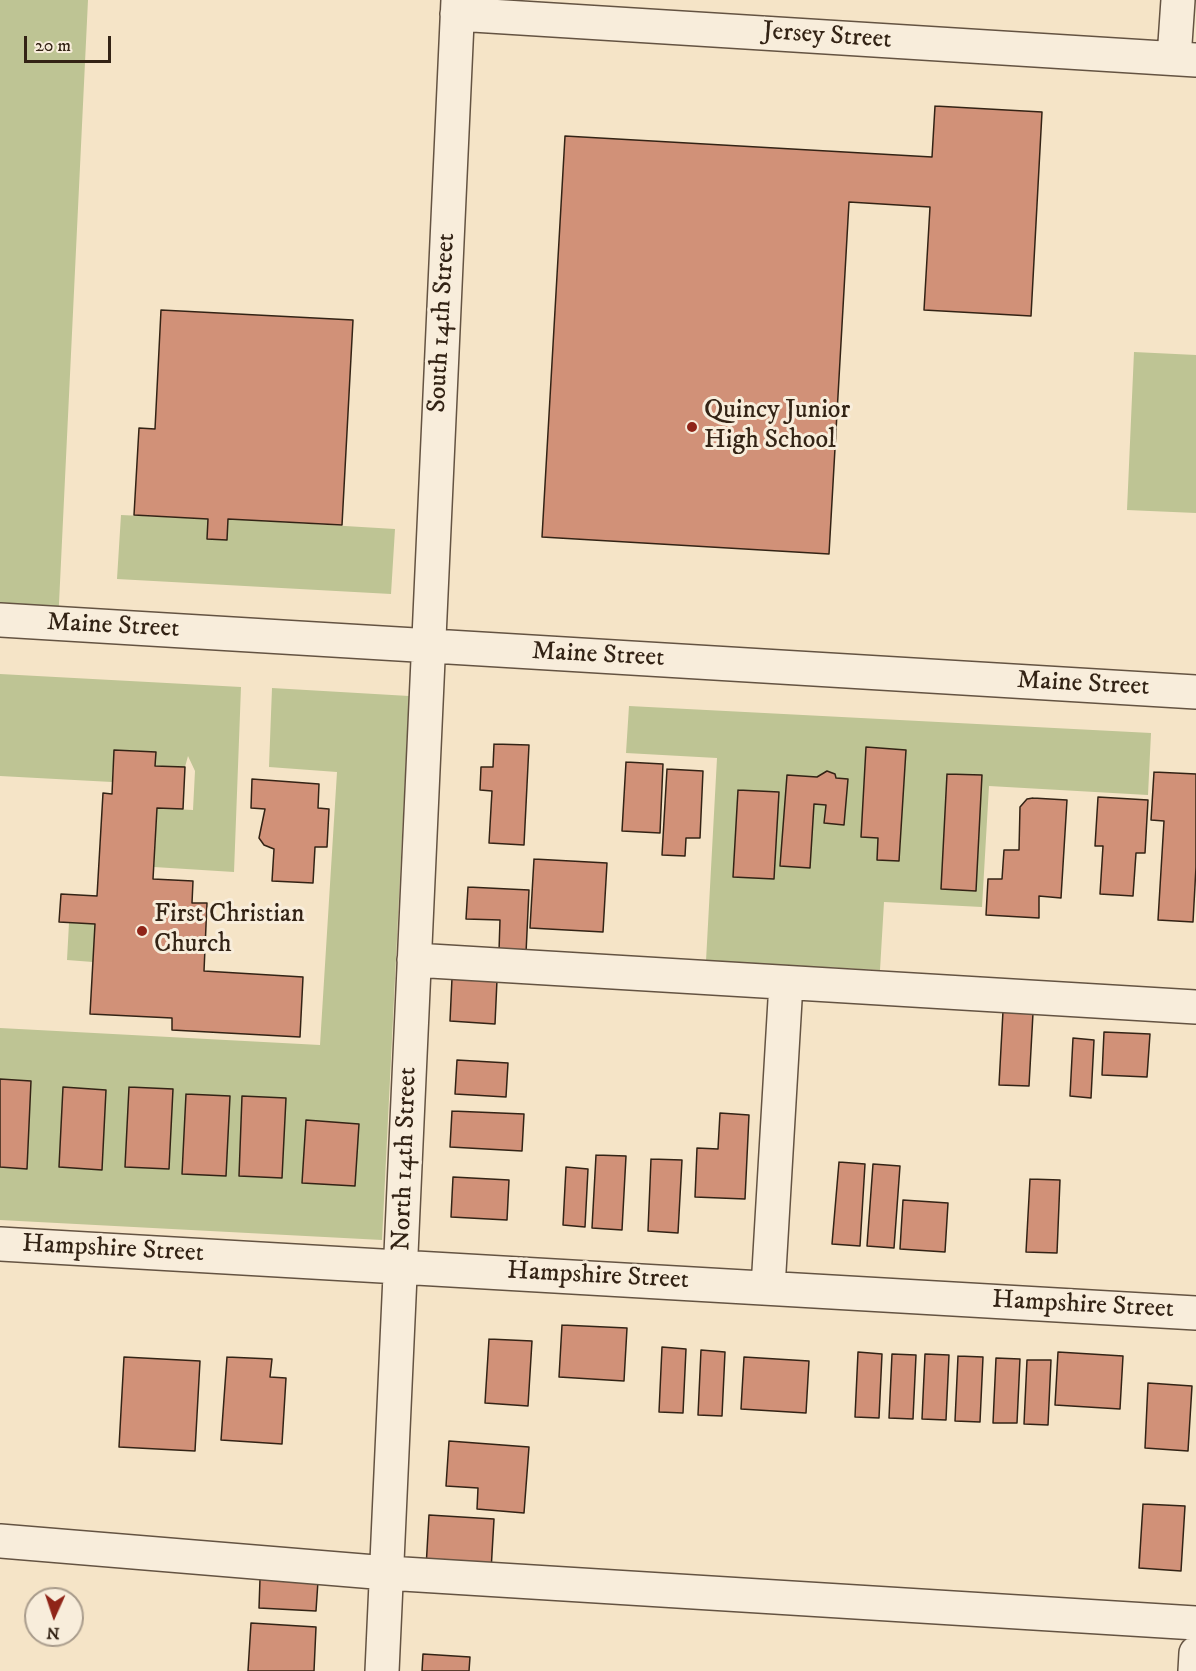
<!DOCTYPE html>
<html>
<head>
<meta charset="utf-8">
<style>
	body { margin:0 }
	#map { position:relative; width:1196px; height:1671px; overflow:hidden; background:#f5e4c7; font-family:"IM FELL DW Pica",serif }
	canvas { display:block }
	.north { position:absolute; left:24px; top:1587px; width:60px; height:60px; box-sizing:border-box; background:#f8eddb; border:2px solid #a99c8c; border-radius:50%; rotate:183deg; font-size:16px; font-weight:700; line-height:24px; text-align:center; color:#332315 }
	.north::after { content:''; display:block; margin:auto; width:21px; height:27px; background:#8f2418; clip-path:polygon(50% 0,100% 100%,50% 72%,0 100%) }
	.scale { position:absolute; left:24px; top:36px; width:87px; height:27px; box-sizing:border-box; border:3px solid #332315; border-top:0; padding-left:8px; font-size:18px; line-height:21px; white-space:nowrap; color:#332315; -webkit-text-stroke:4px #f8eddb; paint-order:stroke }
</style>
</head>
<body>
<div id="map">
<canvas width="1196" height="1671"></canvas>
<div class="north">N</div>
<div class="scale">20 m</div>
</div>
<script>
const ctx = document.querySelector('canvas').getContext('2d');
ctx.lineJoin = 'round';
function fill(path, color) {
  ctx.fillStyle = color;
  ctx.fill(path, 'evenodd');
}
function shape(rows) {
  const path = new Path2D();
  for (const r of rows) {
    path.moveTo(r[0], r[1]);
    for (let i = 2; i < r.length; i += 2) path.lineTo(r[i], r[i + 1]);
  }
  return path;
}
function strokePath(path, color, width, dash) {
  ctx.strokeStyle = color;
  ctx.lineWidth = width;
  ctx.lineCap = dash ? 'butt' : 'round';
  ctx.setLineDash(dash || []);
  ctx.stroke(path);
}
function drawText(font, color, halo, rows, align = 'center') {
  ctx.font = font + ' "IM FELL DW Pica",serif';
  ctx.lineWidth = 6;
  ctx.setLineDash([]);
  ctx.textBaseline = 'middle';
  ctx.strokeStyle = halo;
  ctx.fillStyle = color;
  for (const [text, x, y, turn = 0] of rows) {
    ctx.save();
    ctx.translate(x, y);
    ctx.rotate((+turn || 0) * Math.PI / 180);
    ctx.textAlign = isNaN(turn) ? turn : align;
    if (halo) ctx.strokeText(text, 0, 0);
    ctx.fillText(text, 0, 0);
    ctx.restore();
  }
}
const green = shape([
	[0,0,88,0,58,624,0,621],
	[1134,352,1196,355,1196,513,1127,510],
	[121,515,208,519,207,539,227,540,228,519,395,529,391,594,117,579],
	[0,674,241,687,234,872,154,867,157,808,193,810,195,771,188,756,185,767,155,766,155,752,114,750,112,782,0,776],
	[272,688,409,696,382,1240,0,1220,0,1028,320,1045,337,772,269,767],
	[629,706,1151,733,1148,795,989,786,982,907,884,902,880,970,706,961,717,758,626,753],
	[69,923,95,924,93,962,67,960]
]);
const building = shape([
	[935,106,1042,112,1031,316,924,310,930,207,849,202,829,554,542,537,565,136,932,157,935,106],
	[161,310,353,320,342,525,228,519,227,540,207,539,208,519,134,515,139,428,155,429,161,310],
	[494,744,529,745,524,845,489,843,492,791,480,790,481,767,493,767,494,744],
	[866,747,906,750,899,861,877,860,878,838,861,837,866,747],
	[114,750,156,752,155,766,185,767,183,809,157,808,153,879,193,881,192,903,207,903,204,971,303,977,300,1037,172,1030,172,1018,90,1014,95,924,59,922,61,894,97,896,103,793,112,794,114,750],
	[626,762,663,764,660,833,622,831,626,762],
	[667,769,703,771,700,838,686,838,685,856,662,855,667,769],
	[827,771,835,774,836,778,848,779,844,825,824,823,826,805,814,804,810,868,780,866,787,775,817,777,827,771],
	[1154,772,1196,774,1196,867,1193,922,1158,920,1164,821,1151,820,1154,772],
	[947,774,982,775,976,891,941,889,947,774],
	[252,779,319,784,318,808,329,809,327,847,315,847,313,883,272,881,274,849,264,845,259,838,265,809,251,808,252,779],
	[738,790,779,792,774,879,733,877,738,790],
	[1098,797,1148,800,1145,853,1136,853,1133,896,1100,894,1103,846,1095,846,1098,797],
	[1033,798,1067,800,1061,898,1039,896,1039,918,986,915,988,879,1002,879,1004,850,1019,850,1020,807,1027,799,1033,798],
	[534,859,607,863,603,932,530,928,534,859],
	[468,887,529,890,526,953,499,951,500,920,466,919,468,887],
	[452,978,497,980,495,1024,450,1021,452,978],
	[1003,1011,1033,1013,1029,1086,999,1085,1003,1011],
	[1104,1032,1150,1034,1147,1077,1102,1075,1104,1032],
	[1073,1038,1094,1040,1091,1098,1070,1096,1073,1038],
	[457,1060,508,1063,506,1097,455,1094,457,1060],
	[0,1079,31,1081,27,1169,0,1167,0,1079],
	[63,1087,106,1090,102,1170,59,1167,63,1087],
	[129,1087,173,1089,169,1169,125,1167,129,1087],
	[186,1094,230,1096,226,1176,182,1174,186,1094],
	[242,1096,286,1098,282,1178,239,1176,242,1096],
	[452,1111,524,1114,522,1151,450,1147,452,1111],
	[720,1113,749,1115,745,1199,695,1197,697,1148,718,1149,720,1113],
	[306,1120,359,1124,355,1186,302,1183,306,1120],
	[596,1155,626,1156,622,1230,592,1228,596,1155],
	[651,1159,682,1160,678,1233,648,1231,651,1159],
	[839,1162,865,1164,860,1246,832,1244,839,1162],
	[873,1164,900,1166,894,1248,867,1246,873,1164],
	[566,1167,588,1169,585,1227,563,1225,566,1167],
	[453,1177,509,1180,507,1220,451,1217,453,1177],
	[1030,1179,1060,1180,1057,1253,1026,1252,1030,1179],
	[903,1200,948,1203,945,1252,900,1249,903,1200],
	[562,1325,627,1328,624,1381,559,1377,562,1325],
	[489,1339,532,1341,528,1406,485,1403,489,1339],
	[662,1347,686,1349,683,1413,659,1412,662,1347],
	[701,1350,725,1352,722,1416,698,1415,701,1350],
	[858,1352,882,1354,879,1418,855,1417,858,1352],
	[1058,1352,1123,1356,1120,1409,1055,1405,1058,1352],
	[892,1354,916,1355,913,1419,889,1418,892,1354],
	[925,1354,949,1355,946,1420,922,1419,925,1354],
	[958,1356,983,1357,980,1422,955,1421,958,1356],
	[124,1357,200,1361,195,1451,119,1447,124,1357],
	[227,1357,272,1359,270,1377,286,1378,282,1444,221,1440,227,1357],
	[744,1357,809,1361,806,1413,741,1409,744,1357],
	[996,1358,1020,1359,1017,1423,993,1423,996,1358],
	[1027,1360,1051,1360,1048,1425,1024,1424,1027,1360],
	[1148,1383,1192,1386,1188,1451,1145,1448,1148,1383],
	[449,1441,529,1447,524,1513,477,1509,478,1488,446,1486,449,1441],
	[1143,1504,1185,1506,1181,1571,1139,1568,1143,1504],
	[429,1515,494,1519,491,1571,426,1568,429,1515],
	[260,1579,318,1581,316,1611,259,1608,260,1579],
	[251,1623,316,1627,314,1671,248,1671,251,1623],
	[423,1654,470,1657,469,1671,422,1671,423,1654]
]);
const minor = shape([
	[457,14,1196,60],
	[1174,58,1178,0],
	[0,620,1196,692],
	[414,960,1196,1007],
	[0,1244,1196,1313],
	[768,1288,786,983],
	[0,1541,387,1573,1196,1623],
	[382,1671,458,0],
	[1195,1671,1196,1653]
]);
const markers = [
	[692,427,6,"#8f2418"],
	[142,931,6,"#8f2418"]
];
const streetNames = [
	["Jersey Street",827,37,4],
	["South 14th Street",443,323,-87],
	["Maine Street",113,627,3],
	["Maine Street",598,656,3],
	["Maine Street",1083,685,3],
	["North 14th Street",406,1159,-88],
	["Hampshire Street",113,1250,3],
	["Hampshire Street",598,1277,3],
	["Hampshire Street",1083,1306,3]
];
const poiNames = [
	["Quincy Junior",704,412],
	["High School",704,442],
	["First Christian",154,916],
	["Church",154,946]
];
fill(green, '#bec494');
fill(building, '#d19178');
strokePath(building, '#332315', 1.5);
strokePath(minor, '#645342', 36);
strokePath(minor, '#f8eddb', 33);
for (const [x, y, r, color] of markers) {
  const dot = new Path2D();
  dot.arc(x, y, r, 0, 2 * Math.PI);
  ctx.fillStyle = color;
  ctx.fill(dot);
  strokePath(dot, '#f8eddb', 2);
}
drawText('26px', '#332315', '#f8eddb', streetNames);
drawText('26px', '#332315', '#f8eddb', poiNames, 'left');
</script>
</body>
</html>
